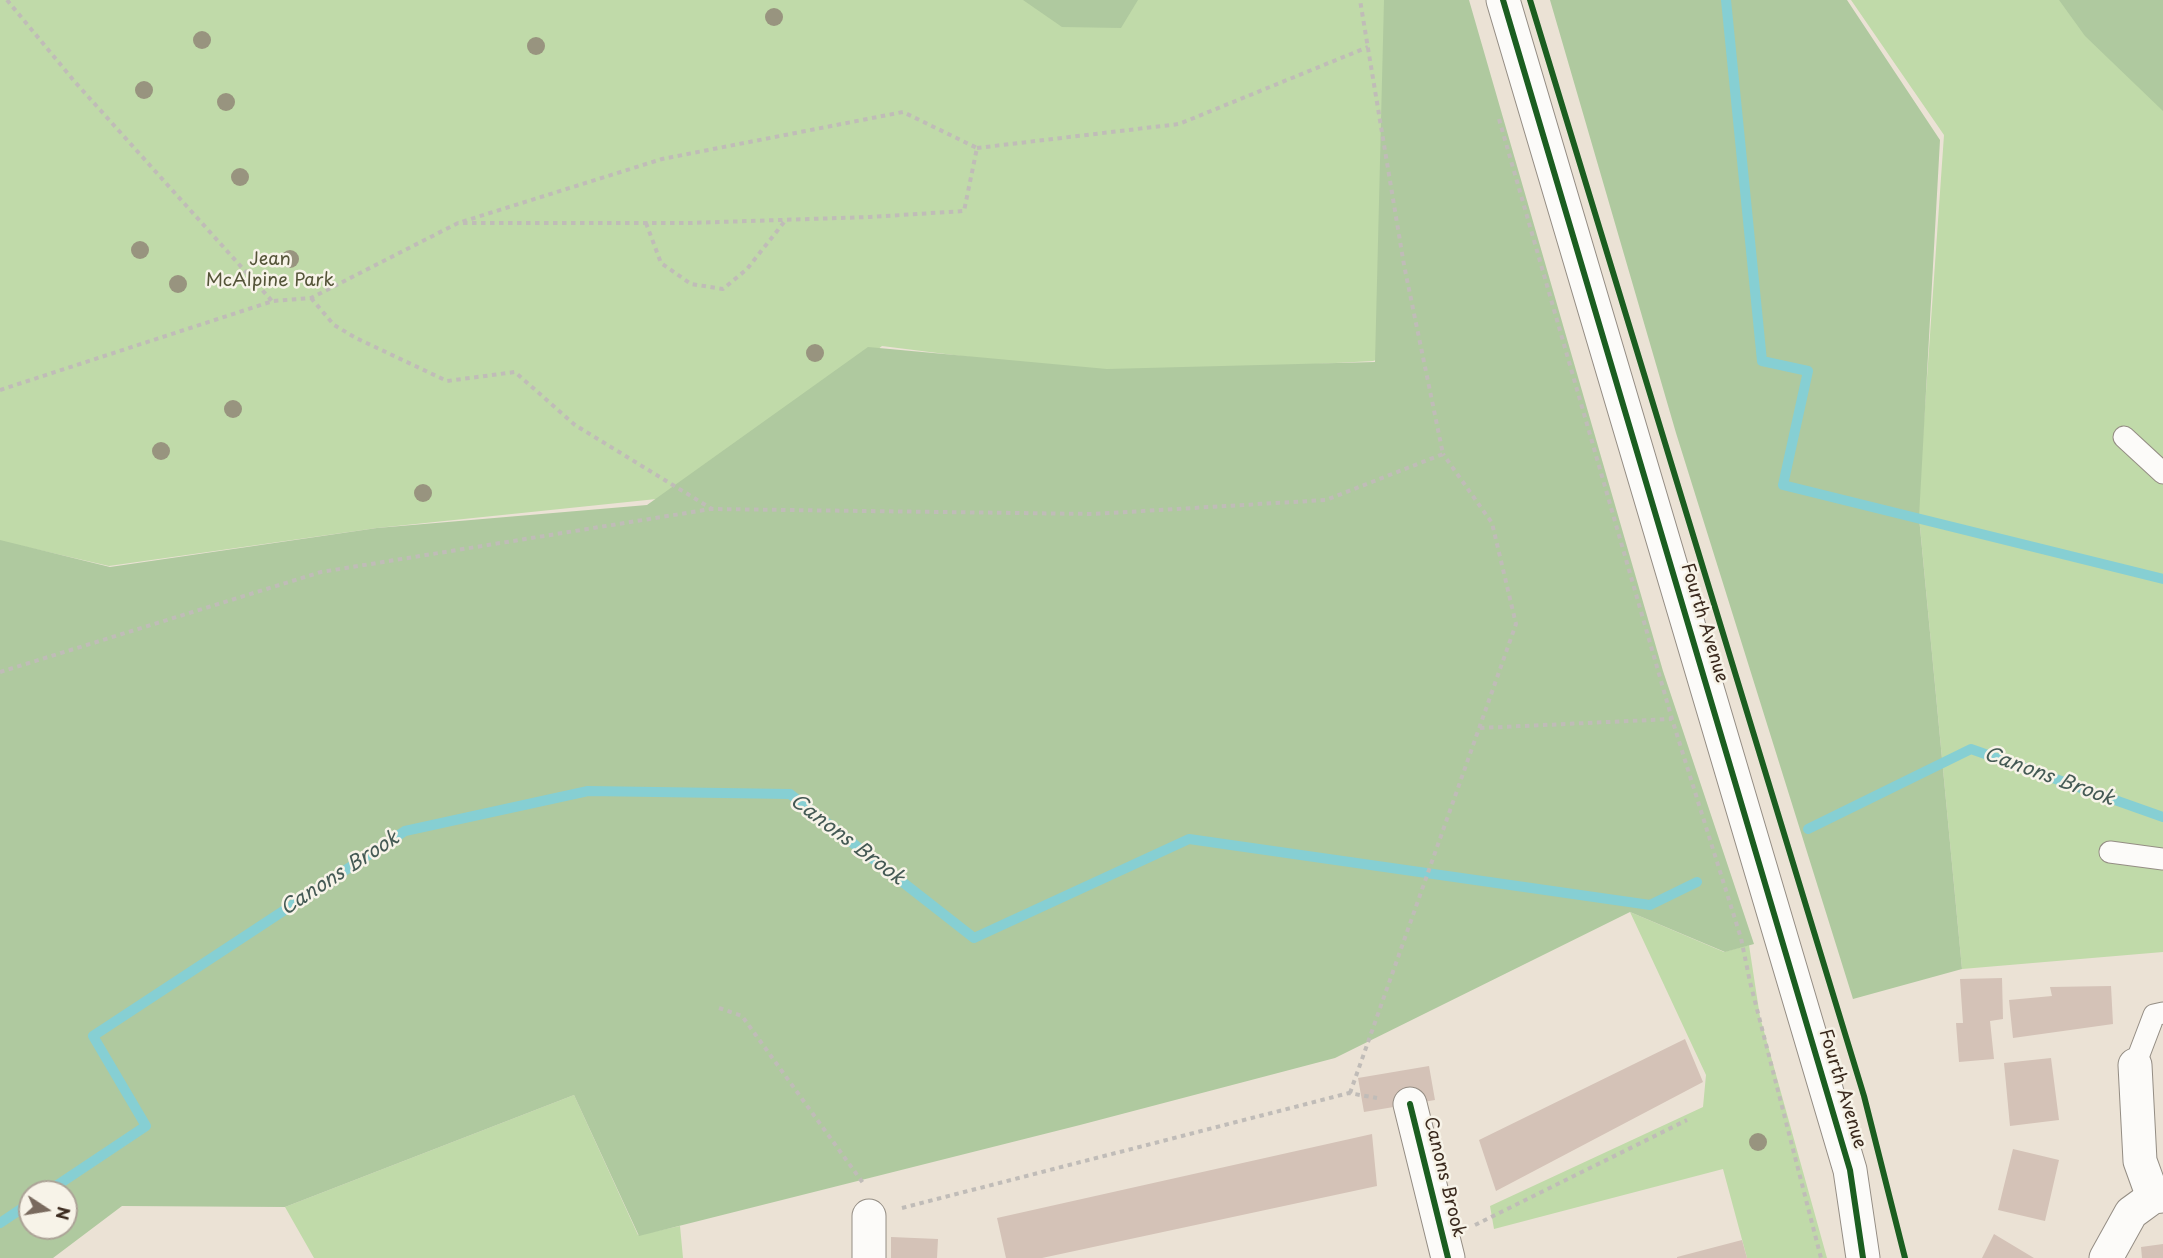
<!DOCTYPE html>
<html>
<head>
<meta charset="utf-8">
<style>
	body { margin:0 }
	#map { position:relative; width:2163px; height:1258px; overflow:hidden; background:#ebe2d5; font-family:"Playpen Sans",sans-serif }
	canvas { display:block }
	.north { position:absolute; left:18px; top:1180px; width:60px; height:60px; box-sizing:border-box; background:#f7f3e8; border:2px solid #aca397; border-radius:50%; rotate:102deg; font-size:16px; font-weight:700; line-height:24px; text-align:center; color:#3b2a1e }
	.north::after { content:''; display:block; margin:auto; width:21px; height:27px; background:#796a5e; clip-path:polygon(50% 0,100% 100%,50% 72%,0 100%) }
</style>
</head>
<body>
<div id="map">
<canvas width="2163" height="1258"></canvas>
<div class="north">N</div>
</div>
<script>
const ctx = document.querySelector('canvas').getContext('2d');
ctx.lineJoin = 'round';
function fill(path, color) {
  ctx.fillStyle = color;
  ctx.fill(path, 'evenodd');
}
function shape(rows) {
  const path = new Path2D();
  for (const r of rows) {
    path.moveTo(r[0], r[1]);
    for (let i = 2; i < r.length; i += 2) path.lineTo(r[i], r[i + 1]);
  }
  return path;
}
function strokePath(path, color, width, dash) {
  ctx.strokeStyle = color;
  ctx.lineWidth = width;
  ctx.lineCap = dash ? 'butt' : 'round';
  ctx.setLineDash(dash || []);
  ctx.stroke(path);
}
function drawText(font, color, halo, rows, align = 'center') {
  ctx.font = font + ' "Playpen Sans",sans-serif';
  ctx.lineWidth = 5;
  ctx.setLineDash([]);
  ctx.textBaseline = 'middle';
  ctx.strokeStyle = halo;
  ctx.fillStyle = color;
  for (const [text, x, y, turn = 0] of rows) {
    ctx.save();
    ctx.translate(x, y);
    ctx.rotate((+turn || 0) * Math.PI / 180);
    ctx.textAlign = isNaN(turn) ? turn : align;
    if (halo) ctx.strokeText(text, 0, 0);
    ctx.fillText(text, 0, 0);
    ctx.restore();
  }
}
const green = shape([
	[0,0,1384,0,1392,42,1432,341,1373,361,1112,375,882,346,695,495,377,528,109,566,0,541],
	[1851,0,2163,0,2163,952,1962,969,1918,506,1944,135],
	[1630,912,1724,952,1749,945,1760,1017,1827,1258,1747,1258,1723,1169,1494,1229,1490,1206,1703,1107,1706,1075],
	[574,1095,638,1235,680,1226,683,1258,314,1258,285,1207]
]);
const forest = shape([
	[1023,0,1138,0,1121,28,1062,27],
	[1384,0,1469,0,1663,671,1754,944,1725,952,1630,912,1335,1058,1080,1125,639,1236,574,1095,285,1207,122,1206,53,1258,0,1258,0,540,110,567,377,528,647,505,868,347,1107,369,1375,362],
	[30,1192,66,1192,66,1228,30,1228],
	[1550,0,1847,0,1940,140,1919,517,1962,969,1853,999,1676,433],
	[2059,0,2163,0,2163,111,2085,36]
]);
const stream = shape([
	[1726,0,1762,361,1808,371,1783,485,2163,579],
	[1808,829,1971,749,2163,817],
	[47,1192,146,1126,93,1036,405,831,588,791,790,794,974,938,1189,839,1650,905,1697,882],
	[0,1223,30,1203]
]);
const building = shape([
	[2002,978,2003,1019,1990,1021,1994,1059,1959,1062,1956,1023,1963,1023,1960,979],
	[2111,986,2113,1024,2013,1038,2009,1000,2052,996,2050,987],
	[1685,1039,1703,1082,1496,1191,1479,1140],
	[2051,1058,2059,1120,2010,1126,2004,1063],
	[1429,1066,1435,1100,1364,1112,1358,1078],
	[1372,1134,1377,1186,1042,1258,1006,1258,997,1218],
	[2013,1149,2059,1160,2045,1221,1998,1210],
	[1994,1234,2034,1258,1982,1258],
	[891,1237,938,1239,937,1258,891,1258],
	[1742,1240,1747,1258,1677,1258,1677,1257],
	[2163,1244,2163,1258,2142,1258,2141,1247]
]);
const path = shape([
	[7,0,75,82,272,301],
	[1499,119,1672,719,1741,938,1750,982,1821,1258],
	[977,148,1179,124,1368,47],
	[646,223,661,263,691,284,723,289,747,269,785,221],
	[311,298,334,325,356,338,447,381,515,372,575,425,712,509,1093,514,1326,500,1443,454,1404,265,1360,0],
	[0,390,273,301,311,298,458,223,662,159,903,112,977,148,964,211,870,217,689,223,458,223],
	[0,672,321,572,711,509],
	[1480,728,1672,719],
	[719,1008,742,1016,863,1183],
	[1350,1093,1516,624,1492,523,1443,454],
	[902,1208,1349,1093,1377,1098],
	[1475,1225,1687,1120]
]);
const service = shape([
	[2124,437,2163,473],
	[2110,852,2163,859],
	[2135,1065,2154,1015,2163,1013]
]);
const minor = shape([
	[2135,1065,2140,1161,2153,1197],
	[1410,1104,1448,1258],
	[869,1216,869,1258],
	[2106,1258,2131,1213,2153,1197,2163,1196]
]);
const tertiary = shape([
	[1503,0,1850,1170,1863,1258]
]);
const cycleway = shape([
	[1503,0,1850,1170,1863,1258],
	[1530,0,1864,1096,1905,1258],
	[1410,1104,1448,1258]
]);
const trees = [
	[774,17],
	[202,40],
	[536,46],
	[144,90],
	[226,102],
	[240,177],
	[140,250],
	[290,259],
	[178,284],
	[815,353],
	[233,409],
	[161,451],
	[423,493],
	[1758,1142]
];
const parkNames = [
	["Jean",270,260],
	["McAlpine Park",270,281]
];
const streetNames = [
	["Fourth Avenue",1704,623,73],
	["Fourth Avenue",1842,1089,73],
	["Canons Brook",1444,1177,76]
];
const waterNames = [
	["Canons Brook",2049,777,20],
	["Canons Brook",847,840,37],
	["Canons Brook",340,874,-33]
];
fill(green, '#c0daa9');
fill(forest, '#afc99f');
strokePath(stream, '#86cfd3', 10);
fill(building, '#d4c2b7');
strokePath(service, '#948d84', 23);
strokePath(minor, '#948d84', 35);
strokePath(tertiary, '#948d84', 35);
strokePath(path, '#c0bcb8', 4, [4.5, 4.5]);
strokePath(service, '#fcfbf9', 21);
strokePath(minor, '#fcfbf9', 33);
strokePath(tertiary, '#fcfbf9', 33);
strokePath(cycleway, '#1b5e20', 6);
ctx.fillStyle = '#98947f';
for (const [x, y] of trees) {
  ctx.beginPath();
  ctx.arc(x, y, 9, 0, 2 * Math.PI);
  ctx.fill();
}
drawText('18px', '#545438', '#f7f3e8', parkNames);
drawText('18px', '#3b2a1e', '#f7f3e8', streetNames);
drawText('italic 20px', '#445954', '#f7f3e8', waterNames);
</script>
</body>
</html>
